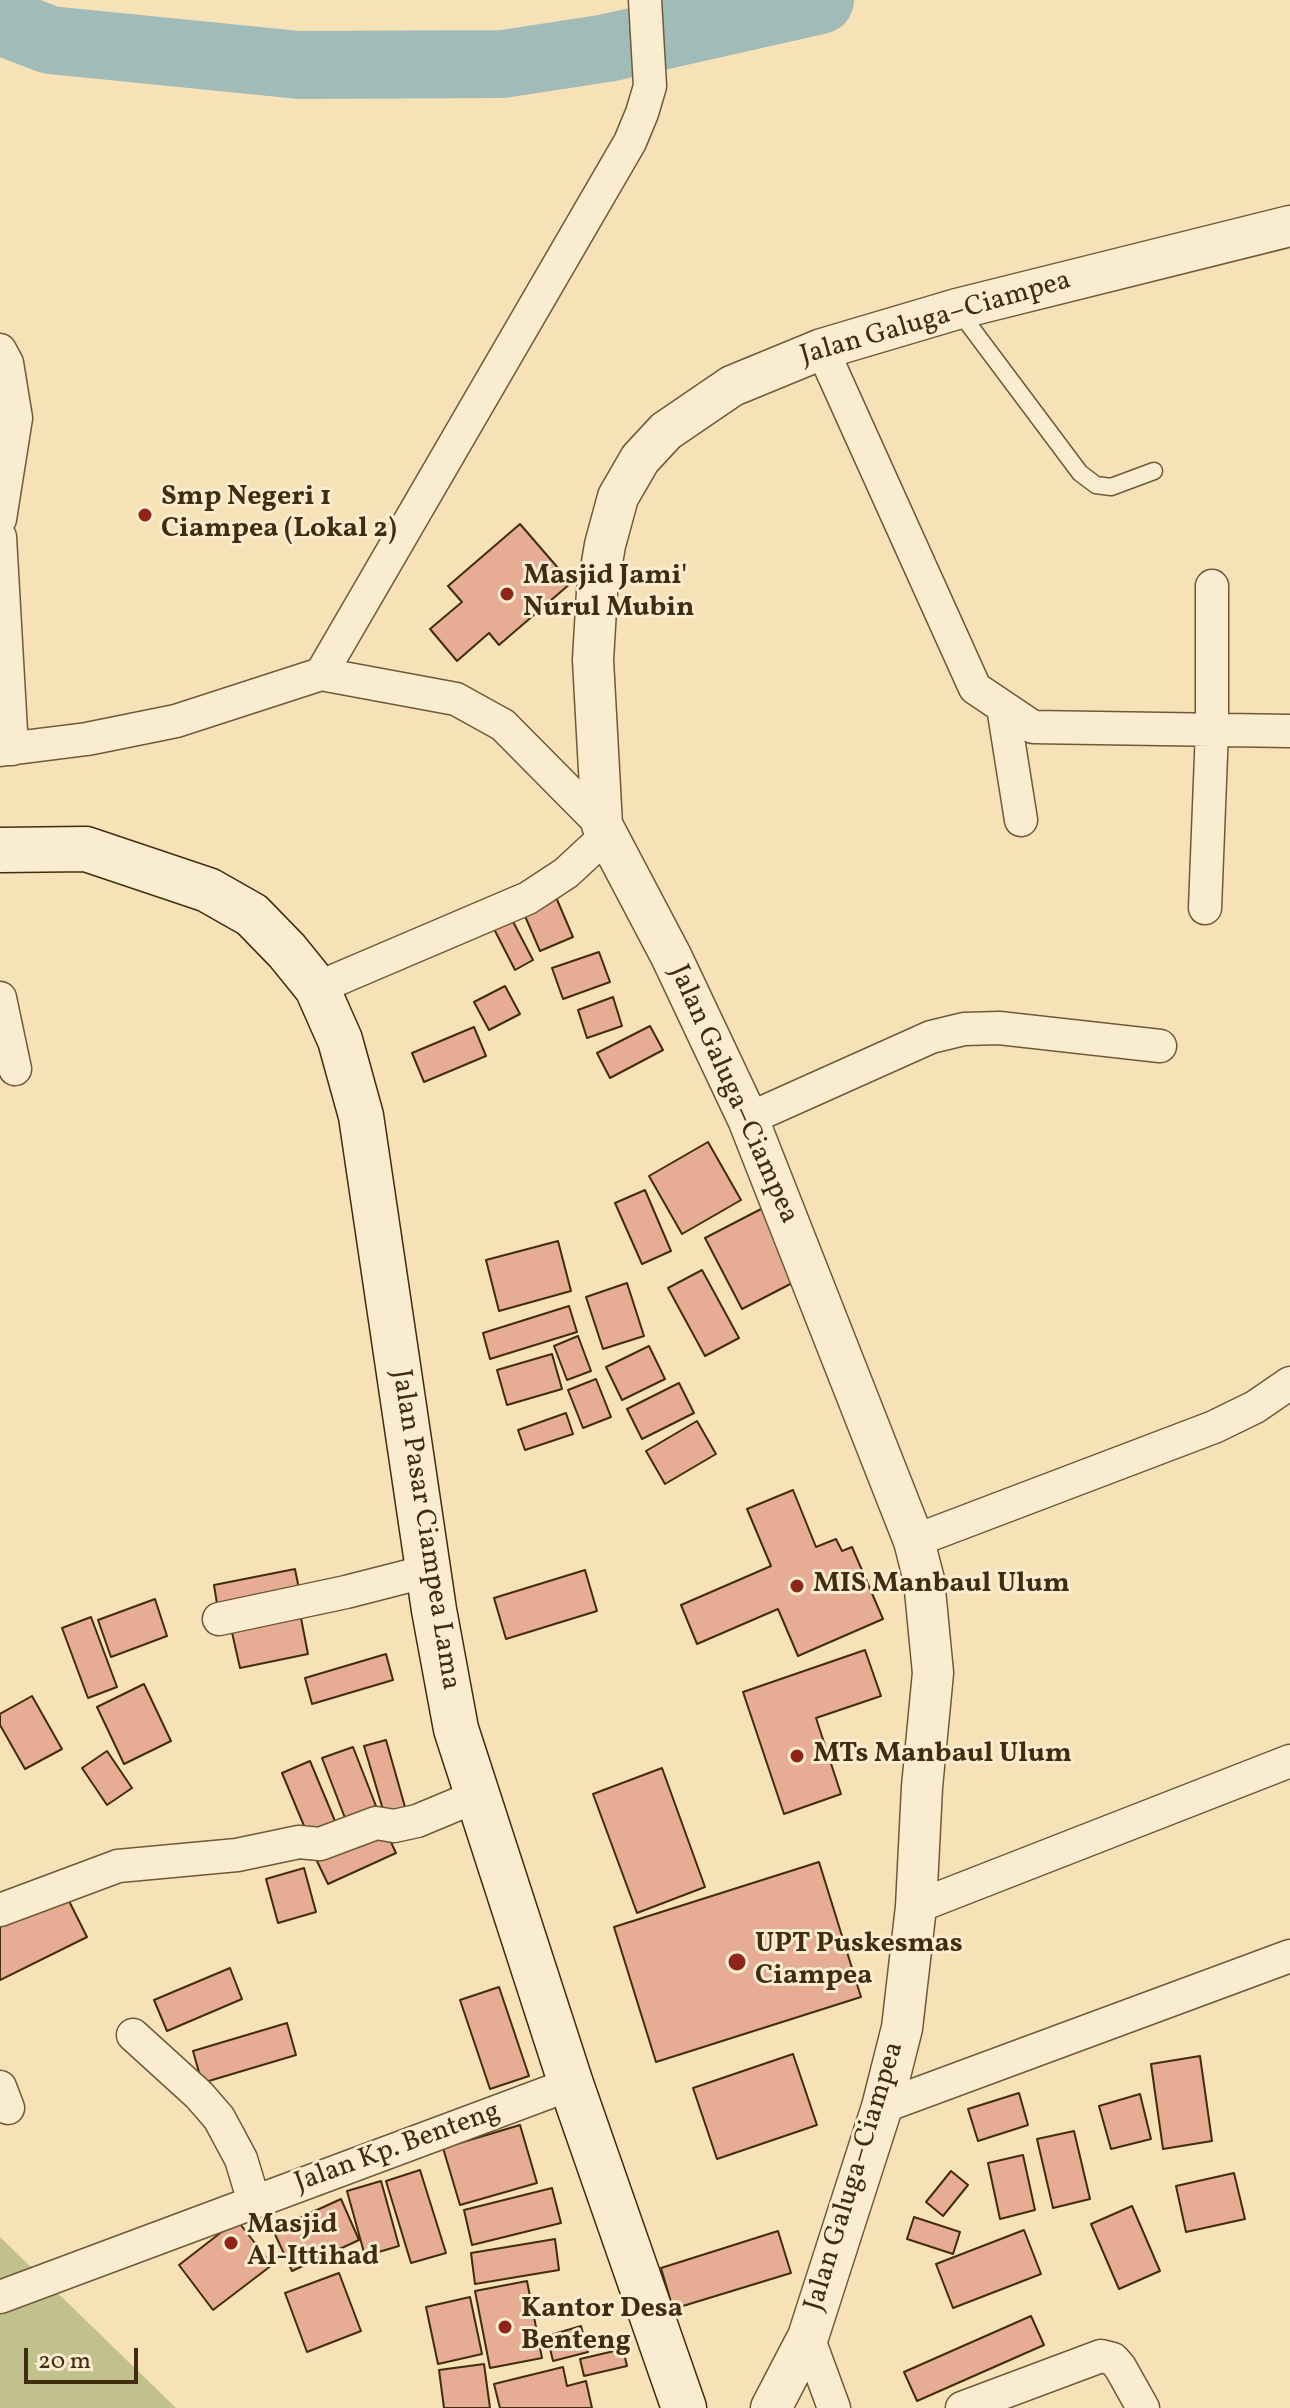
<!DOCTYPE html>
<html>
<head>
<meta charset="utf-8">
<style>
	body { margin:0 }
	#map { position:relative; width:1290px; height:2408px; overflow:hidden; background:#f7e1b6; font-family:Vollkorn,serif }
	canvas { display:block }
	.scale { position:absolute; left:24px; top:2348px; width:114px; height:36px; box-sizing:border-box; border:4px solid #412c0f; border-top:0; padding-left:10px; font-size:24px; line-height:28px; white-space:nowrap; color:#412c0f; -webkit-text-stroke:6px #faecd0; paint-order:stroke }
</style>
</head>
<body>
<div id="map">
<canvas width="1290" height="2408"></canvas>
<div class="scale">20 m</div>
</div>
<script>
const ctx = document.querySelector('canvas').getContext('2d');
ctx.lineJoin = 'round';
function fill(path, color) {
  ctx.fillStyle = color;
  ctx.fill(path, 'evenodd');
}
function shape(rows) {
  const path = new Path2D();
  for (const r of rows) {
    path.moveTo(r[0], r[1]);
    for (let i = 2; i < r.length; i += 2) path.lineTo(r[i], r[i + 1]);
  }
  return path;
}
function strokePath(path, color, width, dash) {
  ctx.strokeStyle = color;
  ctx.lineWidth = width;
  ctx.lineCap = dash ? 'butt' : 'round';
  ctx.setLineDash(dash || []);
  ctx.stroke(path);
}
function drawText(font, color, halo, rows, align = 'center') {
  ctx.font = font + ' Vollkorn,serif';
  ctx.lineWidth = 6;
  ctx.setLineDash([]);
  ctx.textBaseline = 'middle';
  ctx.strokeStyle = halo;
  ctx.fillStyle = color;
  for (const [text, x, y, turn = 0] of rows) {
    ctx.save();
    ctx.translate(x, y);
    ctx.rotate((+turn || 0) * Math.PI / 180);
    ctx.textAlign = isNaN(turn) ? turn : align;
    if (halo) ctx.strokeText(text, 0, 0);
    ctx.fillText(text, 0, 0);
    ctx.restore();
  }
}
const green = shape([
	[0,2237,176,2408,0,2408]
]);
const river = shape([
	[0,21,50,40,299,65,503,64,607,48,820,0]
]);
const building = shape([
	[520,524,571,583,499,645,489,633,457,661,430,629,462,602,448,586,520,524],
	[555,895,573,937,540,951,522,909,555,895],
	[509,914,533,960,515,970,491,923,509,914],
	[599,952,610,982,563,999,552,968,599,952],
	[505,986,520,1014,489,1030,474,1002,505,986],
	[613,997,622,1026,587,1038,578,1010,613,997],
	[650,1026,663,1050,610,1078,597,1053,650,1026],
	[474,1027,486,1056,424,1082,412,1053,474,1027],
	[708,1142,741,1200,682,1234,649,1176,708,1142],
	[645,1190,671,1251,642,1264,615,1203,645,1190],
	[763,1208,800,1279,742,1309,705,1238,763,1208],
	[558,1241,571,1291,499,1311,486,1260,558,1241],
	[702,1270,739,1338,705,1356,668,1288,702,1270],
	[627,1283,644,1336,603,1349,586,1297,627,1283],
	[569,1306,577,1332,490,1359,483,1333,569,1306],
	[578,1336,591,1371,567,1380,554,1346,578,1336],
	[649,1346,665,1379,622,1400,606,1367,649,1346],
	[552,1354,562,1389,507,1405,497,1370,552,1354],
	[596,1379,611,1417,583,1428,568,1390,596,1379],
	[679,1383,694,1413,642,1439,627,1409,679,1383],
	[566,1413,573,1434,525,1450,518,1430,566,1413],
	[697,1421,716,1454,665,1484,646,1451,697,1421],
	[793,1490,816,1547,836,1539,842,1551,852,1547,883,1619,798,1656,778,1609,697,1644,681,1605,771,1566,747,1509,793,1490],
	[295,1569,300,1594,218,1610,214,1585,295,1569],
	[585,1570,597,1611,506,1639,494,1598,585,1570],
	[155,1599,167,1636,111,1657,98,1620,155,1599],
	[300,1613,308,1654,240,1668,231,1628,300,1613],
	[91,1617,117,1687,88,1698,62,1628,91,1617],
	[865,1650,881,1696,816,1718,841,1794,784,1814,743,1692,865,1650],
	[386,1654,393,1680,312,1704,305,1678,386,1654],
	[144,1684,171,1741,124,1764,97,1707,144,1684],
	[32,1696,62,1749,25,1769,0,1725,0,1714,32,1696],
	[386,1740,405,1807,384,1813,364,1746,386,1740],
	[353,1747,376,1806,345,1818,322,1758,353,1747],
	[107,1751,132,1788,107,1805,82,1768,107,1751],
	[310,1761,335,1821,307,1833,282,1773,310,1761],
	[662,1768,705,1887,637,1913,593,1794,662,1768],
	[383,1825,396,1853,328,1884,315,1857,383,1825],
	[819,1862,861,1997,656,2062,614,1927,819,1862],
	[304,1868,316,1912,278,1923,266,1879,304,1868],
	[64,1891,87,1937,0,1980,0,1923,64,1891],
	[230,1968,242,1999,167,2031,154,2000,230,1968],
	[499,1987,529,2076,490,2089,460,2000,499,1987],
	[287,2023,296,2055,202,2083,193,2051,287,2023],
	[793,2054,817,2125,717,2159,693,2088,793,2054],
	[1200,2056,1212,2141,1163,2149,1151,2064,1200,2056],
	[1019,2093,1028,2125,978,2141,968,2109,1019,2093],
	[1140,2094,1151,2139,1111,2149,1099,2106,1140,2094],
	[520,2125,537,2183,460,2205,443,2148,520,2125],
	[1074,2131,1090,2199,1053,2208,1037,2139,1074,2131],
	[1023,2155,1035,2210,1000,2219,988,2163,1023,2155],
	[420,2170,446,2253,411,2263,386,2181,420,2170],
	[951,2171,968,2185,943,2216,926,2202,951,2171],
	[1234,2173,1245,2219,1186,2232,1176,2186,1234,2173],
	[381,2181,399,2246,365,2256,347,2191,381,2181],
	[552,2188,561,2223,472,2245,464,2210,552,2188],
	[341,2199,359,2240,292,2271,273,2230,341,2199],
	[1132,2206,1160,2271,1119,2289,1091,2224,1132,2206],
	[914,2217,960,2232,953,2254,907,2239,914,2217],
	[237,2220,272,2265,213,2310,179,2265,237,2220],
	[1024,2230,1041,2274,953,2308,936,2264,1024,2230],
	[778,2231,791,2273,673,2309,661,2268,778,2231],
	[555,2239,559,2270,475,2284,471,2253,555,2239],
	[339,2273,361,2331,307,2352,285,2293,339,2273],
	[527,2281,542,2358,490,2368,475,2291,527,2281],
	[470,2297,482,2354,438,2364,426,2307,470,2297],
	[1031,2316,1044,2345,917,2401,904,2372,1031,2316],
	[581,2326,588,2352,553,2361,547,2336,581,2326],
	[623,2349,627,2366,584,2376,580,2359,623,2349],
	[484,2364,490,2408,444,2408,439,2370,484,2364],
	[563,2367,567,2386,586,2381,592,2408,500,2408,494,2384,563,2367]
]);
const service = shape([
	[958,310,1080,473,1096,485,1111,487,1154,471]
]);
const minor = shape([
	[822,349,975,688,1033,727,1290,731],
	[0,350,7,363,16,418,0,519],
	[0,537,12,749],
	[321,674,630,142,642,113,650,86,645,0],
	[1003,707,1021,820],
	[0,750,87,739,176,721,321,674,456,699,503,725,602,825],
	[1205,908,1212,730,1212,586],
	[317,988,528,898,566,873,607,835],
	[0,998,15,1069],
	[748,1119,931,1037,964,1029,999,1028,1160,1046],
	[914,1541,1214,1427,1255,1407,1290,1383],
	[219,1619,346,1592,428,1571],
	[916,1907,1290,1761],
	[0,1910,118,1866,237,1855,299,1842,320,1844,376,1823,394,1826,417,1821,477,1796],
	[133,2035,199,2095,219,2118,241,2159,254,2202],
	[0,2087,8,2108],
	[882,2107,1290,1956],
	[0,2297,571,2084],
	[808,2337,834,2408],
	[962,2408,1101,2356,1113,2359,1120,2367,1143,2408]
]);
const tertiary = shape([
	[771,2408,808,2337,882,2107,902,2028,916,1907,922,1787,933,1673,924,1580,914,1541,748,1119,671,956,602,825,593,660,597,592,605,545,618,497,640,459,666,431,732,386,822,349,957,309,1290,226]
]);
const secondary = shape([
	[0,850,86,849,208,890,252,915,287,951,317,988,340,1040,361,1116,434,1610,456,1729,571,2084,684,2408]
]);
const markers = [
	[145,515,8,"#8f2418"],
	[507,594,8,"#8f2418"],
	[797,1586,8,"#8f2418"],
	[797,1756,8,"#8f2418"],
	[737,1962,10,"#8f2418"],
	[231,2243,8,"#8f2418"],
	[505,2327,8,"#8f2418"]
];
const streetNames = [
	["Jalan Galuga–Ciampea",936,320,-16],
	["Jalan Galuga–Ciampea",732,1095,66],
	["Jalan Pasar Ciampea Lama",424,1530,81],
	["Jalan Kp. Benteng",398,2149,-20],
	["Jalan Galuga–Ciampea",856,2177,-73]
];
const poiNames = [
	["Smp Negeri 1",161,499],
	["Ciampea (Lokal 2)",161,531],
	["Masjid Jami'",523,578],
	["Nurul Mubin",523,610],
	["MIS Manbaul Ulum",813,1586],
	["MTs Manbaul Ulum",813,1756],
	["UPT Puskesmas",755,1946],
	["Ciampea",755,1978],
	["Masjid",247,2227],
	["Al-Ittihad",247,2259],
	["Kantor Desa",521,2311],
	["Benteng",521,2343]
];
fill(green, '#c1c28b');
strokePath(river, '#a1bbb8', 68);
fill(building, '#e7ac94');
strokePath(building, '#412c0f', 2);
strokePath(service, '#6e5939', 19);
strokePath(minor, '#6e5939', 35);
strokePath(tertiary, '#6e5939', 43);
strokePath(secondary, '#412c0f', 47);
strokePath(service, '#faecd0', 16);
strokePath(minor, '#faecd0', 32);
strokePath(tertiary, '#faecd0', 40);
strokePath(secondary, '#faecd0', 44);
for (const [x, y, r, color] of markers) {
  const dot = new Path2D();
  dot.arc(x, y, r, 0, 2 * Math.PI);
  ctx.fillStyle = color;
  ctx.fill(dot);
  strokePath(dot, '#faecd0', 3);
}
drawText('28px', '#412c0f', '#faecd0', streetNames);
drawText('bold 28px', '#412c0f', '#faecd0', poiNames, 'left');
</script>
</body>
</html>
